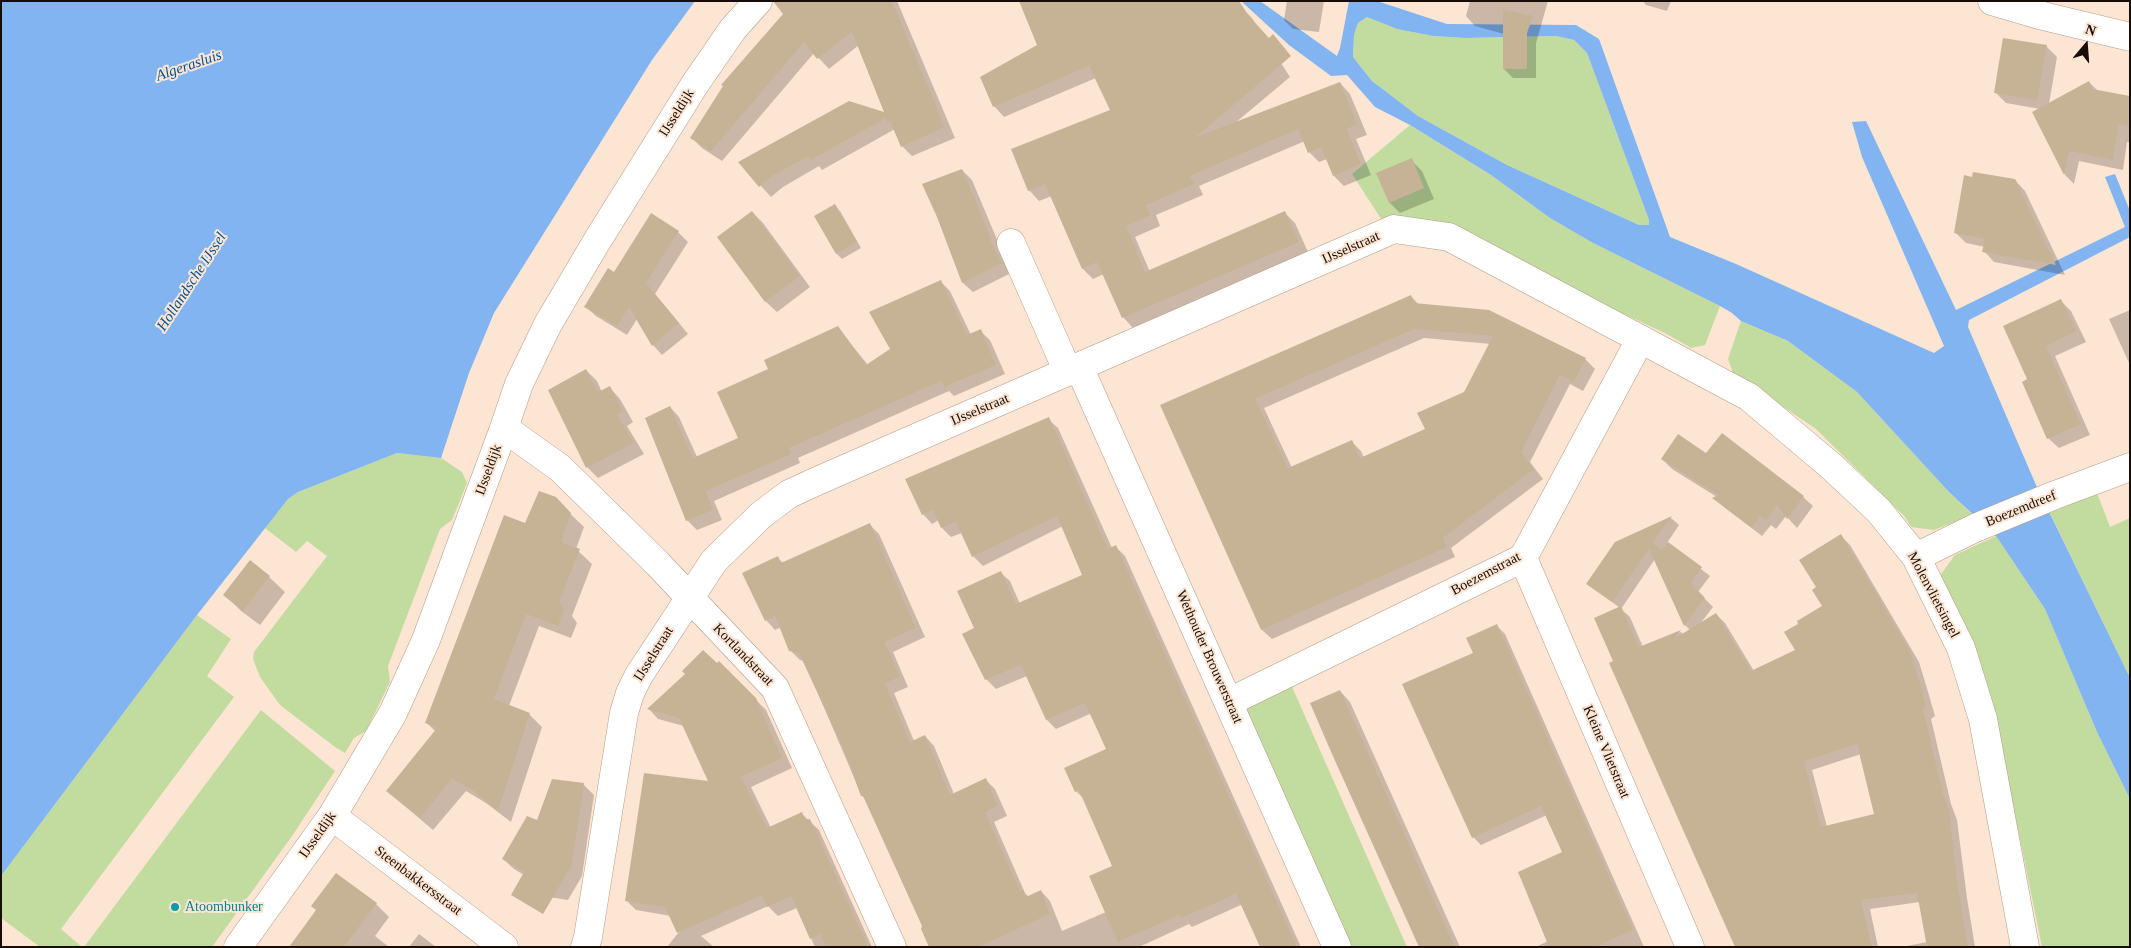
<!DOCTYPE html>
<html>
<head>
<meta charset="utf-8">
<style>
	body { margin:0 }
	#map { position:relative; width:2131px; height:948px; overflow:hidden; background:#fde5d3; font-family:Georgia,serif }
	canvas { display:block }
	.frame { position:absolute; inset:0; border:2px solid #170d06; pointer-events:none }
	.north { position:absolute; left:2061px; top:20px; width:50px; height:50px; -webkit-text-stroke:4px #fde5d3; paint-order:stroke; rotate:18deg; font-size:14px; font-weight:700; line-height:20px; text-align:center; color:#170d06 }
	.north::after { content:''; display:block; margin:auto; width:18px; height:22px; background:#170d06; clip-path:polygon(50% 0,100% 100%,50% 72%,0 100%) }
</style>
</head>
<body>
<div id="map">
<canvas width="2131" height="948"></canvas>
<div class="frame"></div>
<div class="north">N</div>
</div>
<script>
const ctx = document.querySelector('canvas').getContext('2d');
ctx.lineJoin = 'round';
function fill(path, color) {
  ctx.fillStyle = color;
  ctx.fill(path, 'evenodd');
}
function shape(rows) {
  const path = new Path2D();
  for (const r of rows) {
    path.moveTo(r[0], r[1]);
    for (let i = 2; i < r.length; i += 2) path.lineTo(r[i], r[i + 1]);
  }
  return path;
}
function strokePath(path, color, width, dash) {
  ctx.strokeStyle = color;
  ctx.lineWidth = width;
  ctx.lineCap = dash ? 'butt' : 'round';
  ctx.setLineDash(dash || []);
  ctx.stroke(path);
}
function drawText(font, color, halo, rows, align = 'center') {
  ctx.font = font + ' Georgia,serif';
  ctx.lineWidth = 4;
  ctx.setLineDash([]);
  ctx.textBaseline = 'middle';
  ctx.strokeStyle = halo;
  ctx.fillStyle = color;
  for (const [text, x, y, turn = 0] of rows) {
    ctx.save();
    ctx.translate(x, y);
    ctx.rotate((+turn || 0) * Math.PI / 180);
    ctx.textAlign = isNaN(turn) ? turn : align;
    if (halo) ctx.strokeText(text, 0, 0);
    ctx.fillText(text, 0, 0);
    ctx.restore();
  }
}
const green = shape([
	[1367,17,1397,29,1433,36,1465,38,1556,36,1574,40,1587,53,1649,220,1649,225,1639,225,1507,165,1418,116,1372,81,1353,57,1354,35,1358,23],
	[1410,125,1491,175,1550,218,1593,243,1720,306,1705,345,1691,348,1665,333,1509,261,1387,228,1352,174],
	[1741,321,1788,341,1857,392,1949,492,1973,515,1934,530,1911,527,1905,517,1816,429,1733,373,1728,359],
	[397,453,441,458,462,472,467,483,452,520,440,529,388,666,390,682,366,731,354,738,345,753,335,747,280,705,260,677,253,659,254,652,327,556,307,541,296,552,265,528,288,499,298,492],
	[2097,493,2110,527,2130,518,2130,678,2050,513],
	[1996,536,2045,609,2097,732,2130,799,2130,947,2042,947,2006,770,1939,577,1955,555],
	[197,615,231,639,207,676,234,697,61,929,82,947,40,947,1,918,1,876],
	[1289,680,1407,947,1345,947,1239,706],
	[261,710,335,771,292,836,212,947,84,947]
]);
const water = shape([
	[1,1,695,1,652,60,494,313,469,373,441,458,397,453,298,492,288,499,197,615,1,876],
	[1241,1,1260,1,1337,56,1340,48,1349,1,1377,1,1447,24,1576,25,1599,39,1670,237,1736,264,1934,353,1944,346,1862,157,1852,122,1866,121,1956,310,2125,227,2105,177,2115,174,2130,211,2130,237,1969,320,1968,327,2036,485,2130,678,2130,799,2097,732,2045,609,1996,536,1949,492,1857,392,1788,341,1741,321,1732,313,1720,306,1593,243,1550,218,1491,175,1410,125,1375,107,1347,75,1331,76,1289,45],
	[1367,17,1397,29,1433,36,1465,38,1556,36,1574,40,1587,53,1649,220,1649,225,1639,225,1507,165,1418,116,1372,81,1353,57,1354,35,1358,23]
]);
const shadow = shape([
	[781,1,897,1,955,138,912,156,902,146,895,129,822,170,819,166,783,187,771,197,740,163,886,114,859,45,829,69,814,53,722,161,702,148,692,138,784,14],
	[1287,1,1324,1,1319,32,1293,29,1284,20],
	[1470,1,1548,1,1536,43,1536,78,1513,78,1504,69,1504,34,1475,26,1466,16],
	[1643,1,1671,1,1667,11,1646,5],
	[1242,8,1252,18,1290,77,1235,123,1340,83,1350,94,1367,135,1356,139,1371,175,1344,186,1334,176,1327,159,1319,162,1309,152,1305,141,1199,186,1203,195,1156,215,1160,226,1135,237,1150,272,1285,213,1295,223,1308,252,1133,328,1123,317,1104,274,1093,279,1083,269,1052,196,1039,201,1029,190,1111,110,1096,78,1004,117,994,106,982,78],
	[2046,46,2057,57,2049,104,2089,82,2098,91,2130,97,2130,143,2127,142,2123,170,2079,161,2074,184,2065,175,2034,112,2040,109,2006,103,1995,92],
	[1411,160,1422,171,1434,199,1400,213,1390,203],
	[962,170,972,180,1001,249,999,250,1011,273,973,292,963,283,939,217],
	[2015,180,2025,191,2065,275,1994,262,1984,251,1985,247,1966,243,1956,233],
	[835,206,840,211,861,248,842,259,837,254,815,217],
	[752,212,763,223,810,287,777,312,766,302,719,237],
	[651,215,678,232,688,242,655,294,688,334,662,355,653,345,637,319,627,335,596,316,586,307,614,273],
	[940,281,950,291,971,335,980,331,990,340,1005,374,954,396,949,391,798,458,800,463,714,501,722,520,697,530,687,520,670,407,679,417,697,457,740,439,770,369,838,328,868,365,892,349],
	[1411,296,1419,305,1489,311,1585,359,1595,369,1583,391,1570,384,1530,462,1543,479,1451,548,1455,557,1272,639,1262,630,1162,405],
	[1424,338,1491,344,1465,393,1426,430,1364,458,1361,451,1352,442,1292,468,1264,408],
	[2061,301,2071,311,2086,342,2055,356,2090,435,2059,448,2048,438,2029,380],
	[2130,310,2130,365,2109,319],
	[586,370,597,381,602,392,610,388,620,399,633,422,627,426,644,454,598,478,588,468,549,390],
	[1048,419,1058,428,1112,548,1116,547,1125,556,1301,947,1262,947,1243,904,1192,927,1189,924,1139,947,932,947,867,800,862,796,804,661,800,660,790,650,781,627,775,630,766,620,778,558,783,563,869,524,879,534,925,637,893,652,908,687,894,693,914,741,925,736,934,746,954,794,986,780,995,789,1007,816,994,822,1025,893,1029,897,1041,891,1050,901,1062,931,1106,912,1114,866,1084,799,1076,791,1108,750,1092,713,1056,729,1047,720,1027,676,996,689,986,679,976,629,1000,572,1010,581,1020,604,1084,575,1063,526,983,566,973,556,962,533,951,537,942,528,939,520,932,524,923,514],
	[1662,459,1803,497,1813,506,1797,528,1786,516,1776,529,1771,525,1762,536,1724,507,1715,498,1717,497,1672,469],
	[555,499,584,527,576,549,592,564,572,616,577,623,571,638,539,626,509,706,529,714,542,727,511,822,486,803,466,791,433,830,387,791,436,732,427,723,526,524],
	[1671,518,1679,525,1667,543,1710,576,1698,592,1713,607,1700,624,1716,614,1725,623,1754,671,1796,651,1824,607,1817,588,1841,536,1850,545,1919,662,1928,692,1935,716,1931,719,1951,804,1957,820,1967,898,1975,947,1902,947,1927,942,1920,902,1870,909,1878,947,1736,947,1615,662,1620,608,1587,583,1616,543],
	[1655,559,1685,625,1690,630,1684,635,1681,632,1643,647,1630,617,1621,609],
	[1861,754,1875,815,1827,827,1812,770],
	[269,577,285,592,260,625,241,611,225,595],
	[1497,626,1505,634,1644,947,1536,947,1548,941,1564,853,1547,815,1481,845,1473,837,1475,654],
	[719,663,766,710,792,768,751,787,771,828,801,813,819,830,872,947,815,947,797,908,778,916,768,906,701,936,714,947,667,947,679,932,671,916,636,910,626,900,710,783,684,726,658,719,649,709],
	[1340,691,1350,702,1460,947,1420,947],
	[583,784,594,795,582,876,568,900,530,894,524,875,514,869,503,859,538,821],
	[337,875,376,904,389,917,375,936,389,947,290,947,317,911],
	[419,934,436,947,409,947]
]);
const building = shape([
	[773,1,892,1,945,127,901,147,890,121,887,122,886,118,811,160,809,156,772,176,759,187,738,162,849,101,884,112,852,32,817,59,804,42,711,151,690,138,723,86,721,85,783,14],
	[1019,1,1239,1,1249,16,1269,38,1273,34,1291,56,1196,137,1340,82,1357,124,1347,129,1361,164,1333,176,1321,147,1308,153,1298,129,1190,176,1194,184,1146,205,1151,215,1126,226,1145,272,1285,211,1299,242,1122,318,1097,262,1082,269,1045,184,1028,191,1011,149,1110,110,1089,66,993,107,980,77,1037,45],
	[1503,9,1533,16,1527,33,1527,69,1503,69],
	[2003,38,2047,45,2037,100,1994,93],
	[2089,81,2092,89,2130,96,2130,126,2119,124,2113,160,2069,151,2064,175,2032,112],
	[1412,158,1424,188,1389,203,1376,173],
	[962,169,992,240,990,240,1002,263,962,283,937,217,922,184],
	[1973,172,2015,179,2056,265,1982,252,1985,239,1954,233,1964,175,1972,177],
	[835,204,857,242,836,254,814,216],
	[752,211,800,276,765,302,717,237],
	[651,213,679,231,646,283,679,323,652,346,629,307,617,326,584,307,608,268,614,272],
	[941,280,967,335,981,329,996,365,944,387,941,381,789,448,792,454,706,491,713,510,686,521,645,418,670,406,693,458,738,438,717,392,768,369,764,360,838,326,866,365,890,349,869,312],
	[1411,295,1414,303,1489,310,1586,358,1574,382,1560,375,1521,452,1534,469,1443,538,1447,547,1261,630,1160,405],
	[1414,329,1493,336,1464,392,1417,413,1425,429,1360,458,1352,440,1288,468,1255,399],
	[2061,299,2076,331,2046,346,2081,424,2047,439,2022,382,2027,379,2003,326],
	[586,369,598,392,610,386,623,411,617,415,634,443,586,468,548,390],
	[1049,417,1108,549,1116,545,1297,947,1260,947,1236,894,1181,918,1180,915,1118,942,1089,876,1112,866,1079,790,1075,792,1064,768,1106,749,1085,703,1046,720,1021,665,985,680,962,634,974,628,957,591,1001,571,1016,604,1082,575,1057,516,972,557,956,522,941,528,933,510,922,515,905,479],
	[1722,433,1804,496,1787,519,1777,505,1766,520,1760,516,1752,528,1712,498,1718,495,1661,459,1678,434,1706,453],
	[539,491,556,497,571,513,561,542,580,549,559,602,564,609,558,626,526,614,494,699,530,713,498,811,472,790,452,779,420,818,386,791,437,728,425,723,504,515,525,523],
	[1672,516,1653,542,1661,551,1668,542,1702,567,1691,583,1705,598,1684,626,1649,549,1612,602,1586,584,1615,542],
	[870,523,916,628,885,642,900,677,885,683,910,742,925,735,950,795,986,778,998,806,985,812,1020,891,1023,890,1026,897,1041,890,1050,914,978,947,929,947,921,929,922,926,863,796,861,796,843,748,799,653,789,651,775,616,765,621,742,573,778,556,781,563],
	[1841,534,1910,651,1920,682,1926,707,1923,709,1943,794,1949,809,1958,888,1968,947,1927,947,1917,893,1861,900,1872,947,1735,947,1609,663,1613,661,1594,618,1621,606,1639,647,1681,630,1674,639,1716,613,1751,671,1795,650,1784,632,1798,624,1797,621,1822,606,1812,590,1816,587,1799,560],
	[1857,744,1874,814,1821,827,1804,761],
	[250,560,270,576,243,611,223,595],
	[1497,624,1633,930,1595,947,1549,947,1518,872,1562,852,1541,806,1472,838,1402,684,1473,653,1466,638],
	[703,650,717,663,719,661,756,698,782,758,741,777,767,828,802,812,805,820,810,819,868,947,826,947,820,934,810,939,791,896,767,907,762,895,677,933,665,907,625,901,644,773,708,781,679,718,647,709,685,674,682,671],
	[1340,690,1441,916,1455,947,1419,947,1332,754,1310,703],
	[552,779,584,783,572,865,543,914,511,895,524,872,502,859,527,816,537,820],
	[336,873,377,903,344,947,289,947,316,910,311,906]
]);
const minor = shape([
	[1992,1,2043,16,2130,37],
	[1011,243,1068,372],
	[1079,367,1337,947],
	[504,428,560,468,658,564,775,688,892,947],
	[1916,557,1975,528,2055,495,2130,467],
	[1523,558,1690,947],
	[1229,702,1523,558,1640,340],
	[332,816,504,947],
	[238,947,332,816,393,713,426,640,504,428,519,384,548,324,597,241,695,84,733,29,758,1],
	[585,947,588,937,624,713,630,693,639,675,714,561,761,515,789,494,815,482,1394,229,1449,237,1749,397,1831,466,1879,511,1916,557,1961,648,1983,719,2025,947]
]);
const markers = [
	[175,907,5,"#0f9aa8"]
];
const streetNames = [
	["IJsseldijk",677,113,-58],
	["IJsselstraat",1351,248,-24],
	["IJsselstraat",980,410,-23],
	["IJsseldijk",489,470,-70],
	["Boezemdreef",2021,509,-22],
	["Boezemstraat",1486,574,-28],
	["Molenvlietsingel",1933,595,62],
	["IJsselstraat",654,654,-58],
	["Kortlandstraat",743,655,46],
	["Wethouder Brouwerstraat",1209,657,66],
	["Kleine Vlietstraat",1606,752,67],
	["IJsseldijk",318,835,-55],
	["Steenbakkersstraat",418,881,37]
];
const cultureNames = [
	["Atoombunker",185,907]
];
const waterNames = [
	["Algerasluis",189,66,-19],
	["Hollandsche IJssel",192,282,-57]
];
fill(green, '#c1dc9e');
fill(water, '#81b4f1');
fill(shadow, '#0003');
fill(building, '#c6b396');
strokePath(minor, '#b79a85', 29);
strokePath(minor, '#fff', 28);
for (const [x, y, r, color] of markers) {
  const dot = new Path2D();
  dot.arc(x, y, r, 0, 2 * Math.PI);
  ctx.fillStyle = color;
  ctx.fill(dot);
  strokePath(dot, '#fde5d3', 2);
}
drawText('14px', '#170d06', '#fde5d3', streetNames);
drawText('14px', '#0d838f', '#fde5d3', cultureNames, 'left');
drawText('italic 15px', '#035299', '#fde5d3', waterNames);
</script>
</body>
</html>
